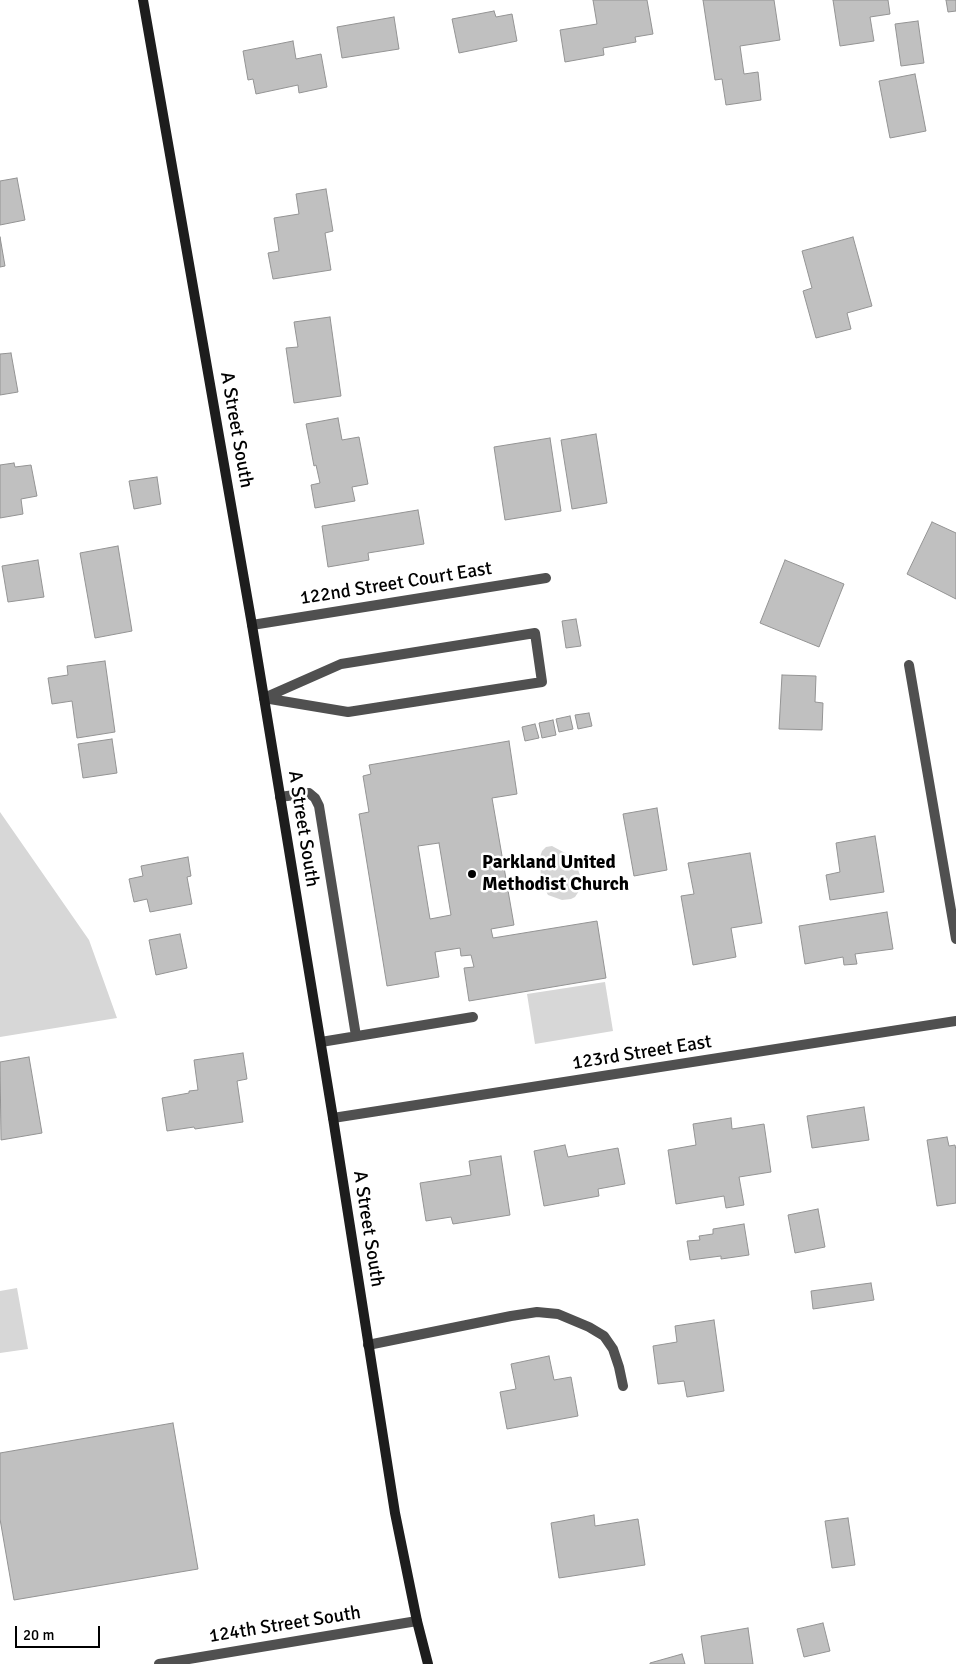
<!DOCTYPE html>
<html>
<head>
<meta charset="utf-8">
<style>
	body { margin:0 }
	#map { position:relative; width:956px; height:1664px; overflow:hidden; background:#fff; font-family:Signika,sans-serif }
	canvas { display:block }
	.scale { position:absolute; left:15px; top:1626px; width:85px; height:22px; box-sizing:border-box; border:2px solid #000; border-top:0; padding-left:6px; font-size:15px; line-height:18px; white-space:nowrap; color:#000; -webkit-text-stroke:4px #fff; paint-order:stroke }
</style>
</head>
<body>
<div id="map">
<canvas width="956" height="1664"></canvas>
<div class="scale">20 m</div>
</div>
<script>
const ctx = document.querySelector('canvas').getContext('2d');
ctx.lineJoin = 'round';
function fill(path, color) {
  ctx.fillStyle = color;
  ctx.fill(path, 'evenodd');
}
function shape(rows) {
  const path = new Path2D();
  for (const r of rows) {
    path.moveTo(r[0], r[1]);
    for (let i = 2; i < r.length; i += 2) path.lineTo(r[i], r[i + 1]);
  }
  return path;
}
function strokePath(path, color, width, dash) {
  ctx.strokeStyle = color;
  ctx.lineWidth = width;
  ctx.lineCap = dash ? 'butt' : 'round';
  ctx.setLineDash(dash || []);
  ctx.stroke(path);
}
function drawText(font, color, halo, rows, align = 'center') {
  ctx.font = font + ' Signika,sans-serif';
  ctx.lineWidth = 5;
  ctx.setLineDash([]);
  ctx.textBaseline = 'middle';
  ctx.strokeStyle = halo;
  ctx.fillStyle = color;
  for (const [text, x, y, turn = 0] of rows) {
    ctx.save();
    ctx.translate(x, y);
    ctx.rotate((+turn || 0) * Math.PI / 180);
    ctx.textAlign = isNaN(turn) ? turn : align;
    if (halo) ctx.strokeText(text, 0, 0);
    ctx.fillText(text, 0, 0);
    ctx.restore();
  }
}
const green = shape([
	[0,812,89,940,117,1018,0,1037],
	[552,846,565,853,570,857,577,867,581,878,579,891,575,897,571,899,562,900,548,895,541,881,540,857,542,851,546,847],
	[605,982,613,1031,535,1044,527,994],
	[17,1288,28,1349,0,1353,0,1291]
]);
const building = shape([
	[593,0,647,0,653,34,635,37,636,42,603,48,604,55,565,62,560,30,597,24,593,0],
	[703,0,774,0,780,40,740,46,744,74,758,72,761,100,726,105,722,79,715,80,703,0],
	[833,0,888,0,890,14,870,17,874,41,840,46,833,0],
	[946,0,956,0,956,11,948,12,946,0],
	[494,11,496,17,512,14,517,41,459,53,452,19,494,11],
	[394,17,399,49,342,58,337,27,394,17],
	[918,21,924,63,901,66,895,24,918,21],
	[293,41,296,59,321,54,327,87,299,93,298,85,256,94,253,79,248,80,243,51,293,41],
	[915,74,926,131,890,138,879,81,915,74],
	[17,178,25,220,0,225,0,181,17,178],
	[326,189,333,231,325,233,331,270,273,279,268,253,279,251,274,218,299,214,296,194,326,189],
	[0,237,5,266,0,267,0,237],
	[853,237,872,306,847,313,851,329,816,338,803,291,812,288,802,251,853,237],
	[330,317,341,396,294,403,286,348,298,347,294,322,330,317],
	[11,353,18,392,0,395,0,354,11,353],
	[338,418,342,440,359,437,368,484,352,487,355,501,315,508,311,485,320,483,316,465,314,466,306,424,338,418],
	[596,434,607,503,572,509,561,440,596,434],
	[550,438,561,511,505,520,494,447,550,438],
	[14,463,15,467,31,465,37,496,21,499,23,514,0,518,0,465,14,463],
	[157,477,161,504,134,509,129,481,157,477],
	[418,510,424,544,368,553,369,560,328,567,322,526,418,510],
	[932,522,956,533,956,599,907,574,932,522],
	[118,546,132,631,95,638,80,553,118,546],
	[38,560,44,597,8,602,2,566,38,560],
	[785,560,844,584,819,647,760,623,785,560],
	[576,619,581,646,566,648,562,621,576,619],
	[105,661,115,732,77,738,72,701,52,704,48,678,68,675,67,666,105,661],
	[782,675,816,676,815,702,823,703,822,730,779,729,782,675],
	[589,713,592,726,578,729,575,715,589,713],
	[570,716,573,729,559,732,556,719,570,716],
	[553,720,556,735,542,738,539,723,553,720],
	[535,724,539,738,525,741,522,727,535,724],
	[112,739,117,773,83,778,78,744,112,739],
	[509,741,517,794,492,798,514,925,491,929,493,938,597,921,606,978,469,1001,464,968,474,967,471,955,461,956,460,948,435,952,439,977,387,986,359,814,369,812,363,776,371,774,369,765,509,741],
	[439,843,451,915,430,919,418,846,439,843],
	[657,808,667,870,634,876,623,814,657,808],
	[875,836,884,892,830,900,826,875,840,872,836,843,875,836],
	[750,853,762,923,731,928,736,957,693,965,681,896,694,894,688,863,750,853],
	[188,857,191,876,187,877,192,904,150,912,147,899,134,902,129,879,143,876,141,866,188,857],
	[887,912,893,949,855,954,857,964,844,965,843,957,805,964,799,926,887,912],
	[180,934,187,968,156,975,149,940,180,934],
	[243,1053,247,1079,237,1081,243,1122,195,1129,194,1127,167,1131,162,1098,189,1093,189,1091,198,1090,194,1060,243,1053],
	[29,1057,42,1133,1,1140,0,1062,29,1057],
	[864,1107,869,1140,812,1148,807,1116,864,1107],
	[731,1118,732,1129,764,1124,771,1172,739,1177,744,1205,726,1208,724,1196,676,1204,668,1150,696,1145,693,1124,731,1118],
	[947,1137,949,1146,955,1145,956,1150,956,1203,937,1206,927,1140,947,1137],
	[565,1145,568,1157,618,1148,625,1184,598,1189,599,1196,544,1206,534,1151,565,1145],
	[501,1156,510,1215,453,1224,451,1217,426,1221,420,1183,471,1175,469,1161,501,1156],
	[818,1209,825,1247,795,1253,788,1215,818,1209],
	[744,1224,749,1255,721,1259,721,1256,690,1260,687,1241,700,1240,699,1236,713,1234,713,1229,744,1224],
	[871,1283,874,1300,813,1309,811,1291,871,1283],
	[714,1320,724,1391,687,1397,684,1381,658,1384,653,1346,677,1342,675,1326,714,1320],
	[549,1356,554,1380,571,1377,578,1416,507,1429,500,1392,516,1389,511,1364,549,1356],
	[173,1423,198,1569,14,1600,0,1519,0,1453,173,1423],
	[594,1515,595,1526,638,1519,645,1565,559,1578,551,1523,594,1515],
	[848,1518,855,1565,832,1568,825,1521,848,1518],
	[823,1623,830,1651,804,1657,797,1629,823,1623],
	[748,1628,753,1664,705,1664,701,1636,748,1628],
	[682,1654,685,1664,650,1664,650,1663,682,1654]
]);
const lane = shape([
	[535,633,542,682,348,712,264,698,341,664,535,633],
	[280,797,309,793,315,798,319,806,356,1036],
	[321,1042,473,1017]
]);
const street = shape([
	[252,625,546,578],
	[909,665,956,939],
	[333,1118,956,1021],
	[368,1345,511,1316,537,1312,558,1314,589,1327,604,1336,613,1349,619,1367,623,1386],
	[159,1664,417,1621]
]);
const secondary = shape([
	[143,0,252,625,333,1118,395,1513,417,1621,428,1664]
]);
const markers = [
	[472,874,5,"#000"]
];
const streetNames = [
	["A Street South",236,430,80],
	["122nd Street Court East",396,584,-9],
	["A Street South",303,829,81],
	["123rd Street East",642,1053,-9],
	["A Street South",368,1229,81],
	["124th Street South",285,1625,-9]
];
const poiNames = [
	["Parkland United",482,863],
	["Methodist Church",482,885]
];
fill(green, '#d7d7d7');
fill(building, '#c0c0c0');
strokePath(building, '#949494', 1);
strokePath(lane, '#505050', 10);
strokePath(street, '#505050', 10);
strokePath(secondary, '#1d1d1d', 10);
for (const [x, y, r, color] of markers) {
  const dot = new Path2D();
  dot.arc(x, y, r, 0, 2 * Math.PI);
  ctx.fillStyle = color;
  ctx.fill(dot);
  strokePath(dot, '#fff', 2);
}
drawText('19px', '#000', '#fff', streetNames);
drawText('bold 19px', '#000', '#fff', poiNames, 'left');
</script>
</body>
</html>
